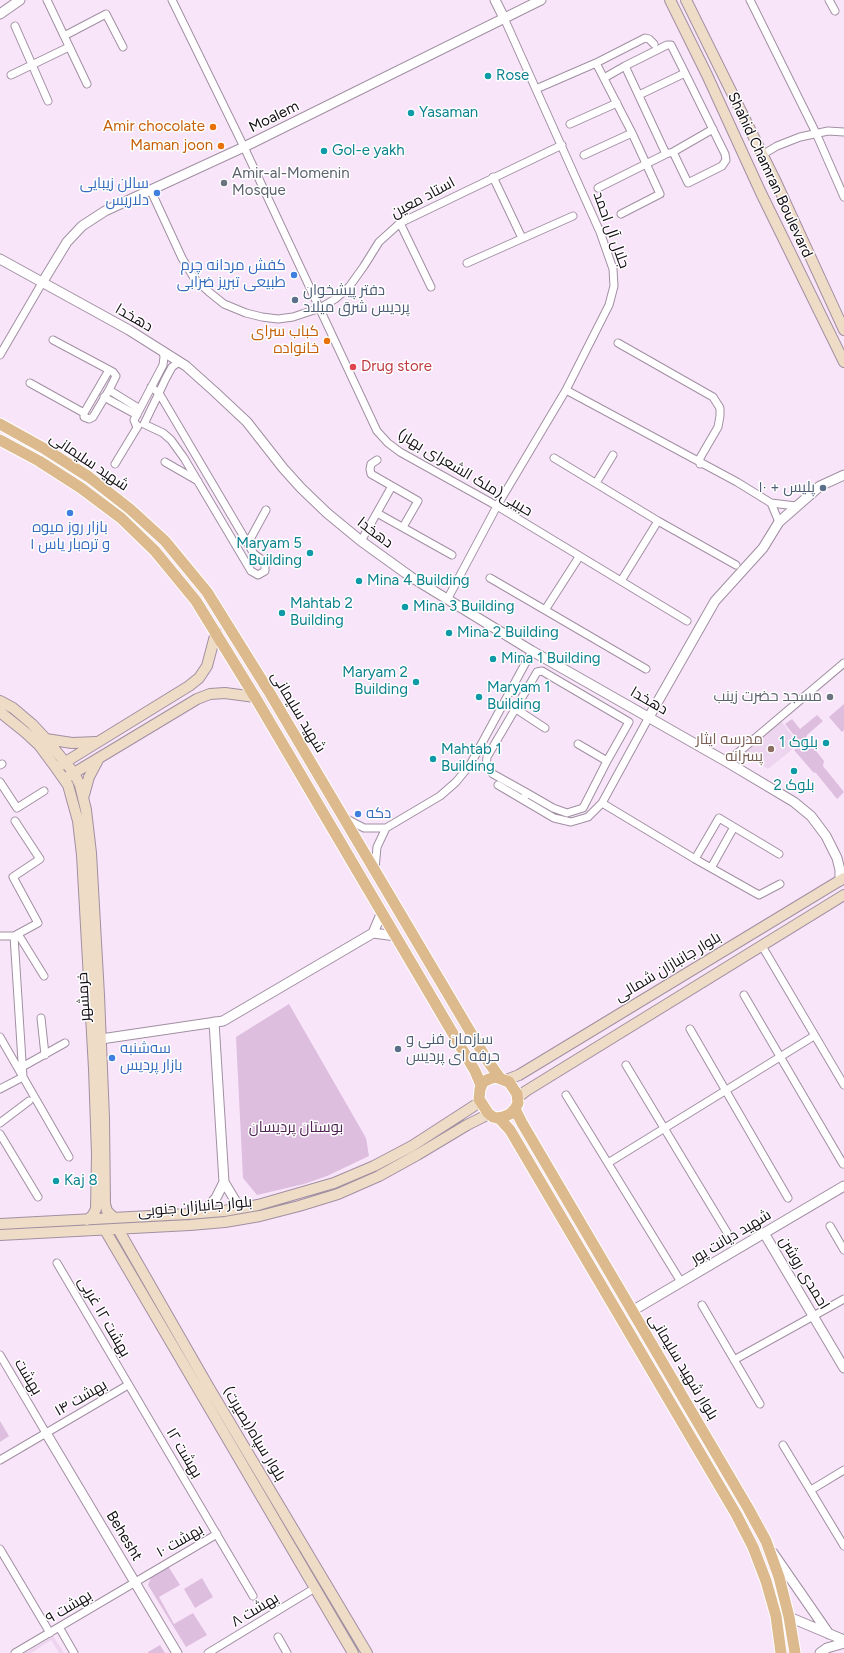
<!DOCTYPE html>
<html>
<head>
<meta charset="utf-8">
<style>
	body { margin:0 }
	canvas { display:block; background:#f9e5fa }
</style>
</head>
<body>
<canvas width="844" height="1653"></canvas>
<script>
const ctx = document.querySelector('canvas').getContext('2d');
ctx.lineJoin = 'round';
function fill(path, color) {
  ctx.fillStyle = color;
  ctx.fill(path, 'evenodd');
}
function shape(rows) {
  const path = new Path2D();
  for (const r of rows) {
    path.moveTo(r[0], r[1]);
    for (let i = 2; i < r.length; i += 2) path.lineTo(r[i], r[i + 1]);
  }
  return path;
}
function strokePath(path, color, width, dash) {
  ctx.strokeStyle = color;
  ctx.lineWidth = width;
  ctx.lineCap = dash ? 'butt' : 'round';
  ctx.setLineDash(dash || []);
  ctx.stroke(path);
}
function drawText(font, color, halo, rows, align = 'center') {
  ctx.font = font + ' Figtree,Cairo,sans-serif';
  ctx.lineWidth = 3;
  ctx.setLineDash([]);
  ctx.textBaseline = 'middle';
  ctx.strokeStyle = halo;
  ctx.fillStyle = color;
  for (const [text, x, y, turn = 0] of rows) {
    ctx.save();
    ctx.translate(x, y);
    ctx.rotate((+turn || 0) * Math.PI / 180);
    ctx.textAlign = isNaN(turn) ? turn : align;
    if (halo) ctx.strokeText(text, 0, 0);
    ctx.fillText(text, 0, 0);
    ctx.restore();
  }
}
const built = shape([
	[781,721,799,744,768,769,744,754],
	[53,1636,64,1653,59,1653,51,1640,31,1653,25,1653]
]);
const green = shape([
	[844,704,844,730,842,732,829,717],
	[817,715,823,721,807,735,806,738,824,761,823,766,844,792,837,799,816,773,813,772,794,750,801,744,785,724,792,719,800,729],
	[289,1004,366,1138,369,1156,327,1176,304,1184,257,1195,243,1178,236,1037],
	[0,1421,9,1436,0,1442],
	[168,1566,180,1585,159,1597,174,1624,193,1613,207,1635,186,1647,148,1585,151,1577],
	[202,1578,213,1597,195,1608,184,1589],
	[160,1645,165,1653,148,1653,148,1652]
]);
const minor = shape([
	[47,0,87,84],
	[172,0,244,147,377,431,388,443,400,452,497,506,687,621],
	[750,0,816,133,844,197],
	[829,0,835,11],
	[15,26,48,101],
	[64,36,106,14,123,47],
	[596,63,645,38,649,39,654,44],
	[625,66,667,45,671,45,685,73],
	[11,75,69,47],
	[604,78,625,66,666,154,673,152,688,183,722,166,726,160,725,154,685,73,639,95],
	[536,89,596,63,632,133,660,194,621,214],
	[570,124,617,103],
	[673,152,713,129],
	[584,155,632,133],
	[762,155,777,146,800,137,828,131,844,132],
	[493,177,522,238],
	[598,188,666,154],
	[151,191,182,258,194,278,209,292,224,304,246,313,262,317,278,319,293,317,320,308,335,299,349,287,364,266,379,242,400,223,562,145],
	[400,223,431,287],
	[467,263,573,216],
	[618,343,713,397,720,408,720,416,718,427,700,458,700,464],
	[0,355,42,283],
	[30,383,84,413,84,417,89,419,93,417,109,390,116,376,113,372,53,340],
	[151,387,159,393,254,554,265,562,265,571,258,575,251,571,184,458,171,440,163,433,144,424,159,393,165,380,172,367,179,362],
	[109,390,140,409],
	[566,390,737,482,771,503,796,506],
	[104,397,137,415],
	[84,413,109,370],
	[554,458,658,521,621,581],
	[377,460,371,464,370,469,371,474,418,501,403,527],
	[165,462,198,481],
	[115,464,138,426,136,425,134,420,163,365,164,357,163,351],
	[596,483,613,455],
	[771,503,779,522],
	[377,513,452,555],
	[658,521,736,565],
	[361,541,392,486],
	[248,543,266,510],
	[490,578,545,610,579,557],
	[448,598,497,506,566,390,609,305,614,286,613,269,600,232,504,18],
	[545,610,646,669],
	[516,709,545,728],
	[727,762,844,663],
	[0,765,2,764],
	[0,782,17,808,44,791],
	[498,785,554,818,571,822,588,817,602,803,649,717],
	[527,793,493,774,486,765,487,757,537,672,542,671,629,722,607,761,578,744],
	[525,796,527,793,553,808,567,813,583,808,607,761],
	[602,803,695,859,759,895,780,884],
	[345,818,364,828,386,828,440,796,456,782,470,765,532,651],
	[695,859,719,818,779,854],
	[711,868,734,827],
	[375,869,377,847,386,828],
	[18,934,44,976],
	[0,936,14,936,38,923,13,877,40,859,15,821],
	[762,946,844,1085],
	[744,995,843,1164],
	[41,1018,45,1055],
	[690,1029,788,1198],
	[0,1037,69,1157],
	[626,1065,728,1234],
	[22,1067,65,1043],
	[0,1089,23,1077,14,936],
	[566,1095,681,1282],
	[0,1123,29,1101],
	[0,1134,38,1197],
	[608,1163,814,1036],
	[830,1226,844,1250],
	[57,1263,253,1596],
	[702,1305,760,1404],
	[0,1355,46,1433],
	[734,1360,844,1299],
	[783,1445,844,1546],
	[0,1460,128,1385],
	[811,1490,844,1470],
	[0,1549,50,1633],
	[59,1627,74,1653],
	[278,1637,287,1653],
	[15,1653,217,1534],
	[208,1653,315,1588]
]);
const tertiary = shape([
	[495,0,504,18],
	[0,14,20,0],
	[0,259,129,330,186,366,215,392,247,422,283,468,301,488,327,513,361,541,411,577,532,651,727,762,794,802,811,816,826,836,837,858,840,870,840,881],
	[42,283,67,242,82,226,105,211,244,147,541,0],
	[649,717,715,601,763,548,779,522,820,486,844,475],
	[382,912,373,933,396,936],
	[101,1039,223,1021,373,933],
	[224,1182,236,1202,245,1207],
	[202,1213,216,1198,224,1182,214,1022],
	[764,1233,844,1368],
	[632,1311,844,1186],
	[46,1433,177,1653],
	[773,1553,829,1634],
	[789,1617,844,1640],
	[820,1653,827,1648,844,1643]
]);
const secondary = shape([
	[670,0,707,75,761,193,844,362],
	[686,0,776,182,844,330],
	[0,701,13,708,32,724,46,739,74,773,80,785,86,810,91,853,99,995,104,1118,105,1204,107,1211,114,1218],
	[0,712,25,732,39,745,56,768,68,785,78,821,82,855,94,1069,97,1154,96,1209,93,1215,87,1220],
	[46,739,72,743,96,742],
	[59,766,189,686,199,678,207,666,216,632],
	[69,776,197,699,210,694,225,693,255,697],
	[84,795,89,777,98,760],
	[506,1080,519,1075,844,878],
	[517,1098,526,1091,844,895],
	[0,1224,187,1214,224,1211,258,1205,334,1183,374,1166,412,1146,480,1102],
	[118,1229,208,1386,367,1653],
	[105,1230,353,1653],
	[0,1235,190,1225,225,1222,260,1216,299,1206,338,1194,379,1176,417,1155,467,1125,489,1114]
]);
const primary = shape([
	[0,424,45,449,89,477,130,509,165,541,207,592,268,690,487,1060,500,1078],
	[0,440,39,461,81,488,121,518,155,551,196,601,255,697,475,1071,481,1085],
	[496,1077,509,1082,517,1094,518,1103,515,1109,510,1114,503,1117,497,1118,493,1117,488,1113,479,1099,480,1089,483,1082,489,1079,496,1077],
	[515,1109,522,1123,748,1508,766,1541,779,1577,789,1617,795,1653],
	[499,1118,510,1130,736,1514,753,1547,766,1581,776,1616,781,1653]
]);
const markers = [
	[488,76,4,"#0f9aa8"],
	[411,113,4,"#0f9aa8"],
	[213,127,4,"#e8710a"],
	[221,146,4,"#e8710a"],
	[324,151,4,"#0f9aa8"],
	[224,183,4,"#6b7280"],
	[157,193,4,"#3f7fe0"],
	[294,275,4,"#3f7fe0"],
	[295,300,4,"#5c6f8a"],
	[327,341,4,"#e8710a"],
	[353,367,4,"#e0444e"],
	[823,488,4,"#5c6f8a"],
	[70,513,4,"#3f7fe0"],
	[310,553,4,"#0f9aa8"],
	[359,581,4,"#0f9aa8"],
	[405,607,4,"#0f9aa8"],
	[282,613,4,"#0f9aa8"],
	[449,633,4,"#0f9aa8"],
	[493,659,4,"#0f9aa8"],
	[416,682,4,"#0f9aa8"],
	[479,697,4,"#0f9aa8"],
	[830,697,4,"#6b7280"],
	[826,743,4,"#0f9aa8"],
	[771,749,4,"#8d6e63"],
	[433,759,4,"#0f9aa8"],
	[794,771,4,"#0f9aa8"],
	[358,814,4,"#3f7fe0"],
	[398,1049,4,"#5c6f8a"],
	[112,1058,4,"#3f7fe0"],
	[56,1181,4,"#0f9aa8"]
];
const cultureNames = [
	["Rose",496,76],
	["Yasaman",419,113],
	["Gol-e yakh",332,151],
	["Maryam 5",302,544,"right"],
	["Building",302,561,"right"],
	["Mina 4 Building",367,581],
	["Mahtab 2",290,604],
	["Building",290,621],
	["Mina 3 Building",413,607],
	["Mina 2 Building",457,633],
	["Mina 1 Building",501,659],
	["Maryam 2",408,673,"right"],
	["Building",408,690,"right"],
	["Maryam 1",487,688],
	["Building",487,705],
	["بلوک 1",818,743,"right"],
	["Mahtab 1",441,750],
	["Building",441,767],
	["بلوک 2",794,786,"center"],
	["Kaj 8",64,1181]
];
const streetNames = [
	["Moalem",274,117,-26],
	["Shahid Chamran Boulevard",770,175,65],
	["استاد معین",423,198,-28],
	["جلال آل احمد",611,230,70],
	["دهخدا",134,318,30],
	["شهید سلیمانی",89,462,34],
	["حبیبی(ملک الشعرای بهار)",465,473,31],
	["دهخدا",375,533,37],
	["دهخدا",649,701,30],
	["شهید سلیمانی",298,712,59],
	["بلوار جانبازان شمالی",668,967,-31],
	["خرمشهر",84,997,-93],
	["بلوار جانبازان جنوبی",195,1207,-5],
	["شهید دیانت پور",731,1237,-31],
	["احمدی روشن",804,1273,59],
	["بهشت ۱۲ غربی",104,1317,60],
	["بلوار شهید سلیمانی",683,1367,59],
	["بهشت",28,1377,59],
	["بهشت ۱۴",81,1398,-30],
	["بلوار سپاه(بصیرت)",254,1434,59],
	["بهشت ۱۲",184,1453,59],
	["Behesht",124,1536,59],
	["بهشت ۱۰",180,1541,-30],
	["بهشت ۹",69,1607,-31],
	["بهشت ۸",255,1610,-31]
];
const foodNames = [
	["Amir chocolate",205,127],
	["Maman joon",213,146],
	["کباب سرای",319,332],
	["خانواده",319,349]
];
const worshipNames = [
	["Amir-al-Momenin",232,174],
	["Mosque",232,191],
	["مسجد حضرت زینب",822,697,"right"]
];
const shopNames = [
	["سالن زیبایی",149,184],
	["دلاریس",149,201],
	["کفش مردانه چرم",286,266],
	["طبیعی تبریز ضرابی",286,283],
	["بازار روز میوه",70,528,"center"],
	["و تره‌بار یاس ۱",70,545,"center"],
	["دکه",366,814,"left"],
	["سه‌شنبه",120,1049,"left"],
	["بازار پردیس",120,1066,"left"]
];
const serviceNames = [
	["دفتر پیشخوان",303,291],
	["پردیس شرق میلاد",303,308],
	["پلیس + ۱۰",815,488,"right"],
	["سازمان فنی و",406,1040],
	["حرفه ای پردیس",406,1057]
];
const healthNames = [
	["Drug store",361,367]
];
const educationNames = [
	["مدرسه ایثار",763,740],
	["پسرانه",763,757]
];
const parkNames = [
	["بوستان پردیسان",296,1128]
];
fill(built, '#eed5ef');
fill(green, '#ddbedf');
strokePath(minor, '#a18fa2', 9);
strokePath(tertiary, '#a18fa2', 11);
strokePath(secondary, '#a18fa2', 12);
strokePath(primary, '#fff', 13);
strokePath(minor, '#fff', 7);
strokePath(tertiary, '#fff', 9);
strokePath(secondary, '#eedcc6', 10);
strokePath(primary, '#ddba8d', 11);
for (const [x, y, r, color] of markers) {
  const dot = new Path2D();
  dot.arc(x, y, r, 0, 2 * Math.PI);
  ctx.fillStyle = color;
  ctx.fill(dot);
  strokePath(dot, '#fff', 1.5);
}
drawText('15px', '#0d838f', '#fff', cultureNames, 'left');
drawText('15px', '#140e15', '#fff', streetNames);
drawText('15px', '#c56008', '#fff', foodNames, 'right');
drawText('15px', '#5b616d', '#fff', worshipNames, 'left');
drawText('15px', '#366cbe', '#fff', shopNames, 'right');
drawText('15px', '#4e5e75', '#fff', serviceNames, 'left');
drawText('15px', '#be3a42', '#fff', healthNames, 'left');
drawText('15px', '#785e54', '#fff', educationNames, 'right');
drawText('15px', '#4f2453', '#fff', parkNames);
</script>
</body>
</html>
